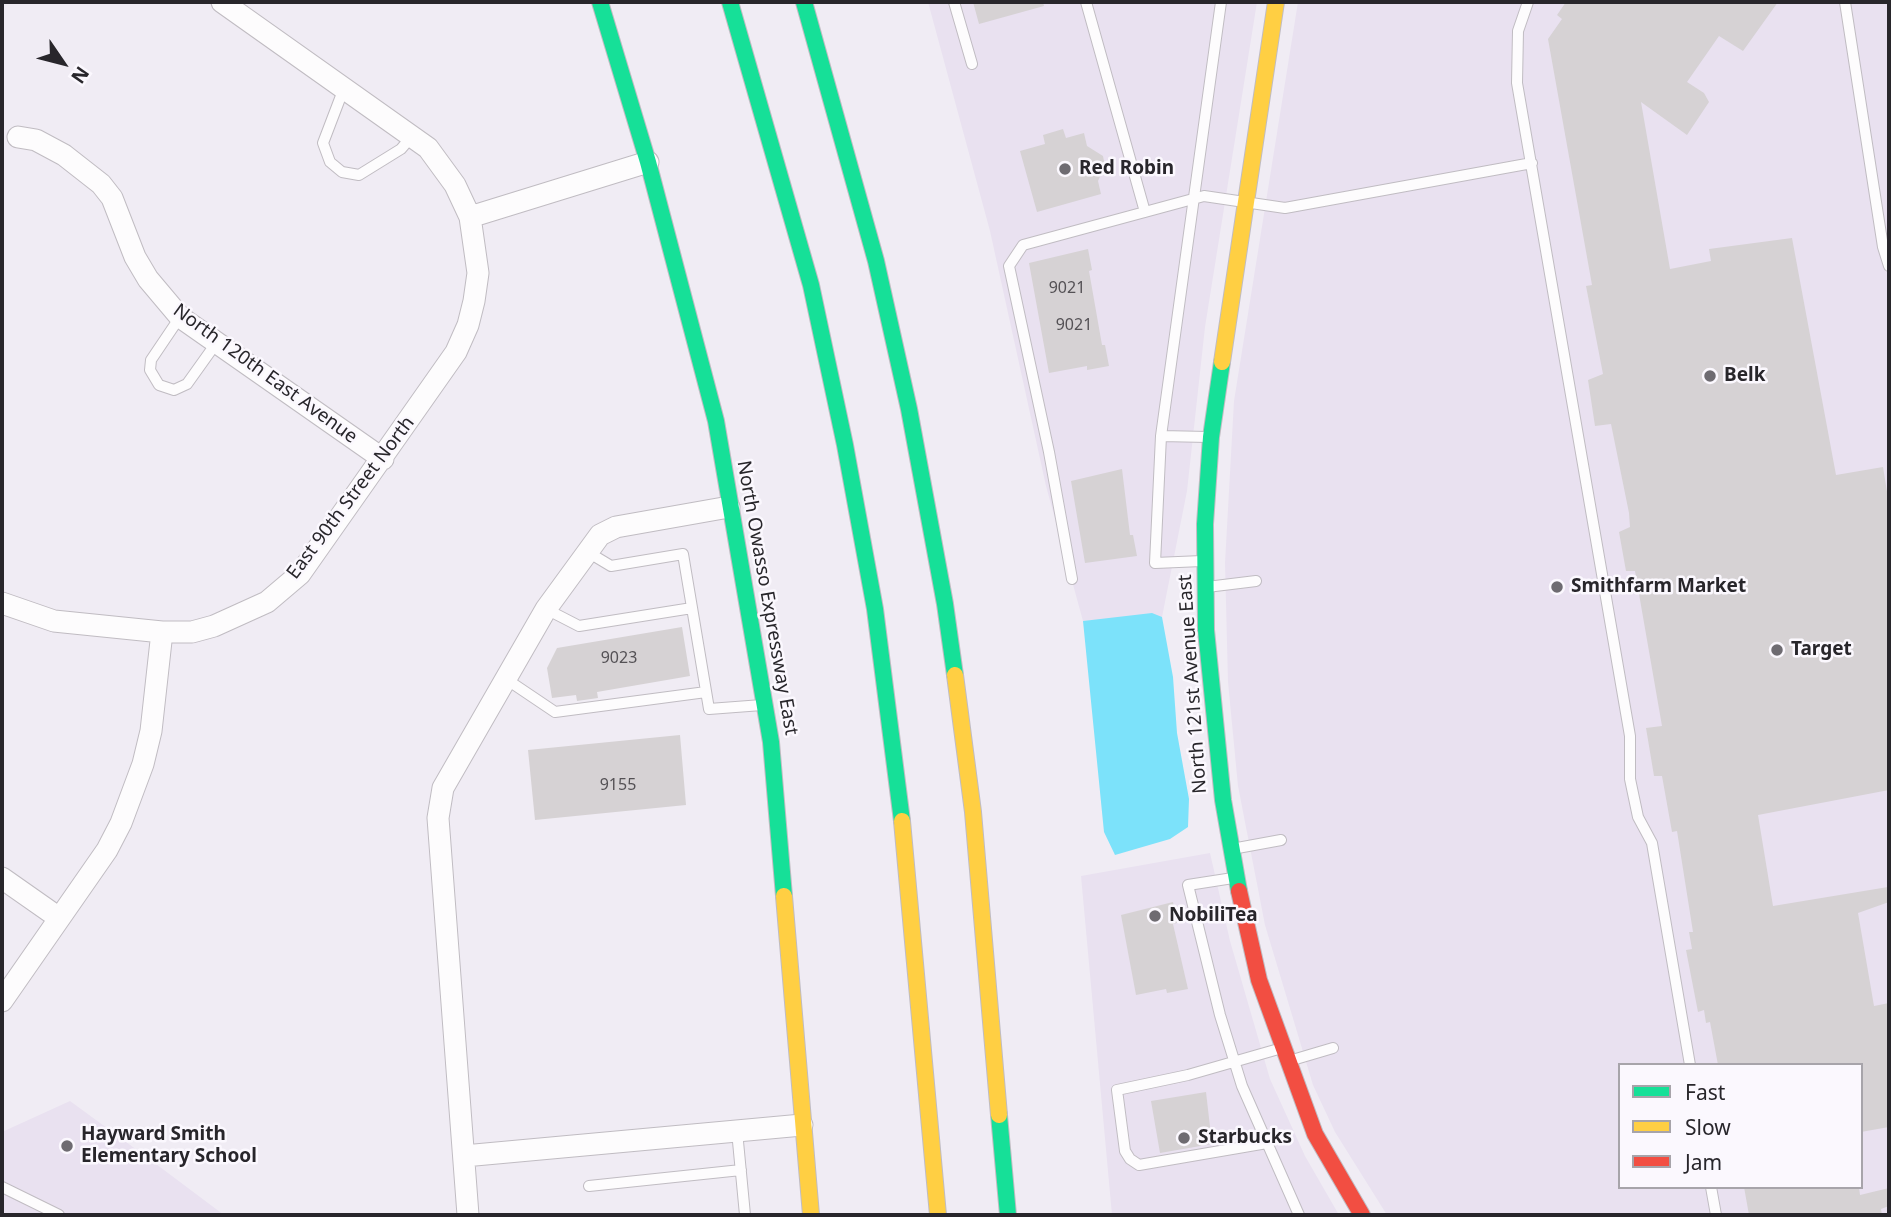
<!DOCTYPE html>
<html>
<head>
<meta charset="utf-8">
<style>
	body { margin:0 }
	#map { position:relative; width:1891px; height:1217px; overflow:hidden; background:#f0ecf4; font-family:"Noto Sans",sans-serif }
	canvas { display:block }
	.frame { position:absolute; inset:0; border:4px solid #28262b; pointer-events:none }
	.legend { position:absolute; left:1618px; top:1063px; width:245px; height:126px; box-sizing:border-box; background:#fbf8fe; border:2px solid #a7a4aa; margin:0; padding:9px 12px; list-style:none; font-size:21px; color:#28262b }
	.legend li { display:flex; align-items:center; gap:14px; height:35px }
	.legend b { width:35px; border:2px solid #a7a4aa }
	.north { position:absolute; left:28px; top:28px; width:70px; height:70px; -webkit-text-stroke:5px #fbf8fe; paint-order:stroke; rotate:125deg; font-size:19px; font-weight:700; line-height:28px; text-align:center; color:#28262b }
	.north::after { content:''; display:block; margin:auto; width:24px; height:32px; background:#28262b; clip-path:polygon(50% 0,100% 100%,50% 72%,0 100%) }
</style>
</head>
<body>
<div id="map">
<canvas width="1891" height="1217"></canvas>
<div class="frame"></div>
<ul class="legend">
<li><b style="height:9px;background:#16e098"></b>Fast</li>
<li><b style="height:9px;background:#ffcf43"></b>Slow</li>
<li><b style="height:9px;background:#f24e42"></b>Jam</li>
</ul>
<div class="north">N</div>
</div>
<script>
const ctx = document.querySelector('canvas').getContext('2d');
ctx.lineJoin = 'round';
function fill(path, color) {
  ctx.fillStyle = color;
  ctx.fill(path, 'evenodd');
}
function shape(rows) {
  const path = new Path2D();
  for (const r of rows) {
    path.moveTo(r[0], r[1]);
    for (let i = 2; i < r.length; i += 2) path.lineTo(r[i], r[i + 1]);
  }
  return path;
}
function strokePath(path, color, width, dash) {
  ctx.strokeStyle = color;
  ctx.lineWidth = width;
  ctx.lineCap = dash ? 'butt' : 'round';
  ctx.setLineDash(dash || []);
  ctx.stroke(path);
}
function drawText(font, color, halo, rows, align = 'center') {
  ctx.font = font + ' "Noto Sans",sans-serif';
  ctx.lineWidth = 5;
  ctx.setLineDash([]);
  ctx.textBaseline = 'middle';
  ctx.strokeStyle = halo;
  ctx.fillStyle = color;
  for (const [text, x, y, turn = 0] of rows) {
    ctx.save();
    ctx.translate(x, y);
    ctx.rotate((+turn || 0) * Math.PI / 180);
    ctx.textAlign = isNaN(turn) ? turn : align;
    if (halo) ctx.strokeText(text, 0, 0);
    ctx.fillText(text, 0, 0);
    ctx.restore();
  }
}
const built = shape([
	[928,2,1257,2,1205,327,1187,491,1162,617,1083,621,1046,486,990,231],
	[1298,2,1889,2,1889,1215,1387,1215,1335,1132,1313,1085,1265,925,1238,786,1228,682,1225,563,1234,401],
	[1620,1065,1861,1065,1861,1187,1620,1187],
	[1210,853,1230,941,1270,1079,1305,1156,1339,1215,1112,1215,1081,876],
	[70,1101,152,1161,224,1215,2,1215,2,1132]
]);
const water = shape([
	[1152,613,1162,617,1173,677,1177,733,1189,799,1188,827,1170,839,1115,855,1104,832,1083,621]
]);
const building = shape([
	[973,2,1043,2,1044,6,979,24],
	[1566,2,1778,2,1743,51,1719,36,1687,82,1704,93,1709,102,1687,135,1641,102,1670,269,1711,261,1709,249,1792,238,1836,475,1883,467,1889,504,1889,790,1758,815,1773,906,1888,887,1889,902,1858,913,1874,1006,1889,1003,1889,1127,1861,1132,1861,1065,1718,1065,1710,1022,1706,1023,1704,1010,1698,1012,1686,950,1692,949,1689,932,1693,932,1677,831,1672,832,1662,776,1654,776,1646,728,1662,726,1635,571,1626,571,1619,532,1630,527,1629,513,1611,424,1595,426,1588,380,1603,374,1586,286,1592,285,1548,39,1562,19,1557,15],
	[1063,129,1066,138,1084,133,1087,146,1103,156,1105,166,1098,181,1101,194,1037,212,1020,151,1045,144,1043,135],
	[1088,249,1092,270,1089,271,1102,345,1105,345,1109,366,1087,370,1087,366,1049,373,1029,263],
	[1122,469,1130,535,1133,535,1137,556,1085,563,1071,481],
	[682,627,690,676,597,692,598,698,577,701,576,695,552,698,547,668,557,648],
	[680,735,686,805,535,820,528,750],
	[1173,902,1177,923,1173,924,1188,989,1167,993,1166,989,1136,995,1121,915],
	[1206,1092,1212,1144,1160,1153,1151,1101],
	[1744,1187,1859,1187,1860,1195,1889,1188,1889,1206,1881,1209,1882,1215,1749,1215]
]);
const lane = shape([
	[954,2,972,64],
	[1086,2,1145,212],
	[1528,2,1518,31,1517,83,1630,736,1630,779,1638,817,1652,843,1690,1065],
	[1845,2,1883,247,1889,266],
	[344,88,323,143,330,162,342,172,359,175,401,149,412,136],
	[180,317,151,360,150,370,159,385,174,390,187,384,217,342],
	[1161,436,1208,437],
	[586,551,611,566,683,554,709,709,762,705],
	[1202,561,1155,563,1161,436,1221,2],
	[1072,579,1049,452,1009,266,1023,245,1204,196,1285,208,1532,163],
	[1207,587,1256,581],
	[546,609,579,626,692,608],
	[506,679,555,712,706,692],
	[1232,849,1281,840],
	[1233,878,1188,885,1220,1015,1242,1086,1299,1215],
	[1289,1061,1333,1048],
	[737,1131,745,1215],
	[1267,1143,1139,1165,1130,1159,1125,1151,1117,1090,1188,1075,1282,1048],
	[589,1186,741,1170],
	[2,1187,59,1215],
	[1711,1187,1716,1215]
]);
const street = shape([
	[18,137,36,140,64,155,101,184,112,198,135,257,148,279,180,317,383,459],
	[470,217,648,162],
	[2,603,54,621,162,632],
	[2,878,59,918],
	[2,1001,107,850,121,823,143,764,151,731,162,632,192,632,214,626,267,602,300,574,456,352,468,325,474,301,478,273,470,217,455,185,428,148,222,2],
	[464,1156,802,1125],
	[468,1215,438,818,443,788,546,609,600,535,616,527,729,507]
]);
const fast = shape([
	[600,2,648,162,716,421,771,742,784,896],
	[730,2,811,285,845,445,875,609,902,821],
	[804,2,876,261,909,409,945,604,955,675],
	[1222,362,1211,437,1205,524,1206,630,1223,800,1239,891],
	[999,1115,1008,1215]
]);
const slow = shape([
	[1222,362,1276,2],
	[955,675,973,812,999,1115],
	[902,821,938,1215],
	[784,896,811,1215]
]);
const jam = shape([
	[1239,891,1259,980,1315,1134,1362,1215]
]);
const markers = [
	[1065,169,7,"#6e6b71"],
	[1710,376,7,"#6e6b71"],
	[1557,587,7,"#6e6b71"],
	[1777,650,7,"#6e6b71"],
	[1155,916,7,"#6e6b71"],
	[1184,1138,7,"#6e6b71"],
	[67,1146,7,"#6e6b71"]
];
const numberNames = [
	["9021",1067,288],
	["9021",1074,325],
	["9023",619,658],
	["9155",618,785]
];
const poiNames = [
	["Red Robin",1079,169],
	["Belk",1724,376],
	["Smithfarm Market",1571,587],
	["Target",1791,650],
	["NobiliTea",1169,916],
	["Hayward Smith",81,1135],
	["Elementary School",81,1157],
	["Starbucks",1198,1138]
];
const streetNames = [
	["North 120th East Avenue",265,374,36],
	["East 90th Street North",351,498,-53],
	["North Owasso Expressway East",767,598,80],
	["North 121st Avenue East",1193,684,-94]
];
fill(built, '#e9e1f0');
fill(water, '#7ce2fa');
fill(building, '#d6d2d4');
strokePath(lane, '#c0bcc2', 12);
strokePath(street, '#c0bcc2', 23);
strokePath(fast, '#c0bcc2', 18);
strokePath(slow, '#c0bcc2', 18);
strokePath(jam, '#c0bcc2', 18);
strokePath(lane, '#fdfcfd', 10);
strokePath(street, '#fdfcfd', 21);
strokePath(fast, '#16e098', 16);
strokePath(slow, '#ffcf43', 16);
strokePath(jam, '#f24e42', 16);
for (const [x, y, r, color] of markers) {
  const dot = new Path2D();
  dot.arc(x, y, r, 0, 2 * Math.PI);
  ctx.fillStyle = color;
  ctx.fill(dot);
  strokePath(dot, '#fbf8fe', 2.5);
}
drawText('16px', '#545155', null, numberNames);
drawText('bold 19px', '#28262b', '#fbf8fe', poiNames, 'left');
drawText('19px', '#28262b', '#fbf8fe', streetNames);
</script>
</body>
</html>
